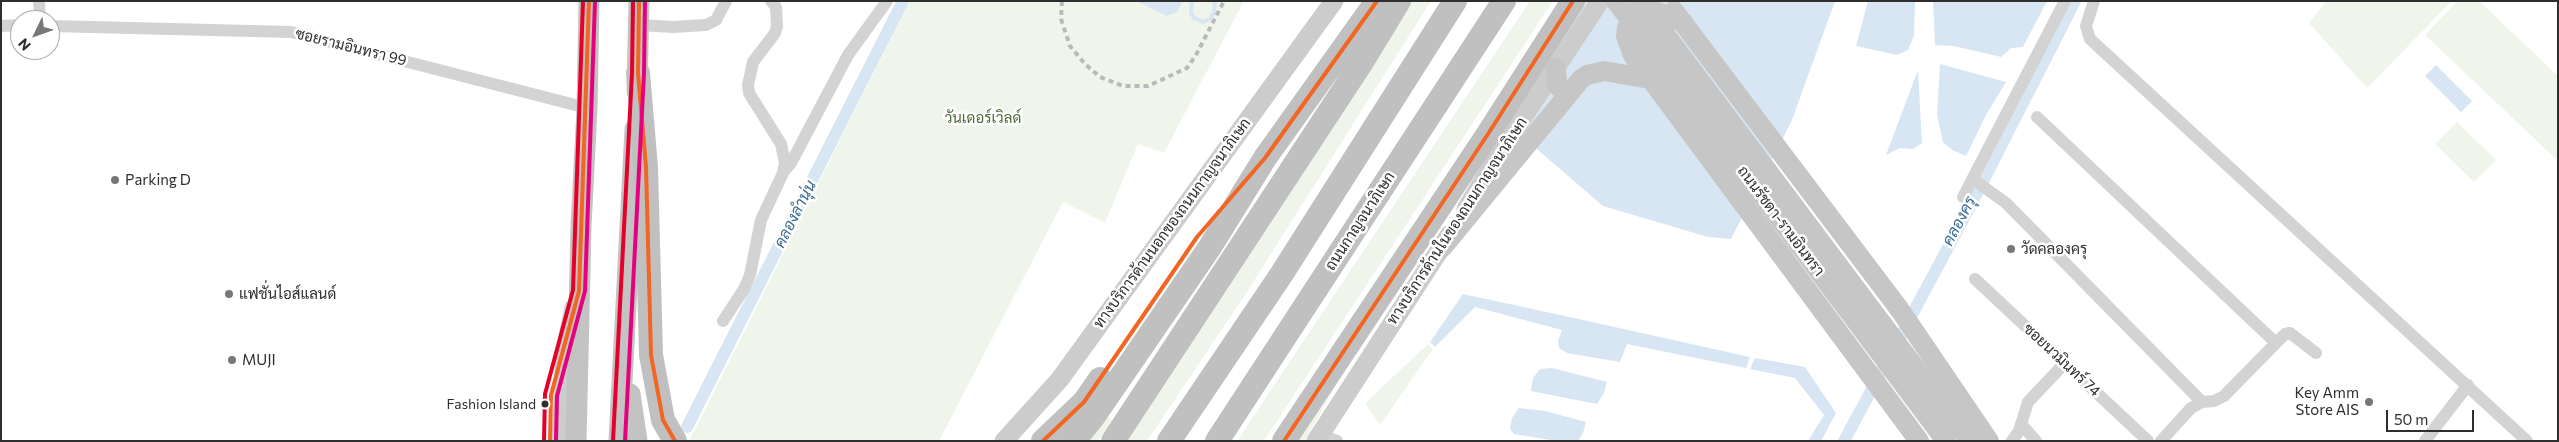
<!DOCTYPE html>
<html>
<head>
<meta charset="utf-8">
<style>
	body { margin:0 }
	#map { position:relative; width:2559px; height:442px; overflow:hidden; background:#fff; font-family:Commissioner,sans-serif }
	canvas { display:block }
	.frame { position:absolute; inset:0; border:2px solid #2e2e2e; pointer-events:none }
	.north { position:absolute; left:10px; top:10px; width:50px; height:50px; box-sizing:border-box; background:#fff; border:1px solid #ababab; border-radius:50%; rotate:228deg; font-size:14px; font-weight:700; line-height:20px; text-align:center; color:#2e2e2e }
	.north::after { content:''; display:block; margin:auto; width:18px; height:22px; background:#777; clip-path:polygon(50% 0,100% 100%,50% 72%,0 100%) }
	.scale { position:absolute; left:2386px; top:410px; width:88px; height:22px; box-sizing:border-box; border:2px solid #2e2e2e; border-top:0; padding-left:6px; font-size:15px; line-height:18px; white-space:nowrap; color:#2e2e2e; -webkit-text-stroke:4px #fff; paint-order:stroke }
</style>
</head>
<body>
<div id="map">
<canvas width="2559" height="442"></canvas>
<div class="frame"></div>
<div class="north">N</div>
<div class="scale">50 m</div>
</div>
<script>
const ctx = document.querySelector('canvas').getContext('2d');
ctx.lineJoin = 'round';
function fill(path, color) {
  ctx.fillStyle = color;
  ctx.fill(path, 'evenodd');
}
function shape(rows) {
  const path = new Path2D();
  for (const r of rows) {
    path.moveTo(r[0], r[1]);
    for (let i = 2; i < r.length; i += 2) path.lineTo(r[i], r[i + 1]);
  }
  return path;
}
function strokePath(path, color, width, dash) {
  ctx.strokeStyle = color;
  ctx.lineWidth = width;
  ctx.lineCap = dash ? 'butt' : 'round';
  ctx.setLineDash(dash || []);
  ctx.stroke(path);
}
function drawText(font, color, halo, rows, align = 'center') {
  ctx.font = font + ' Commissioner,Sarabun,sans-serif';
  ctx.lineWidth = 5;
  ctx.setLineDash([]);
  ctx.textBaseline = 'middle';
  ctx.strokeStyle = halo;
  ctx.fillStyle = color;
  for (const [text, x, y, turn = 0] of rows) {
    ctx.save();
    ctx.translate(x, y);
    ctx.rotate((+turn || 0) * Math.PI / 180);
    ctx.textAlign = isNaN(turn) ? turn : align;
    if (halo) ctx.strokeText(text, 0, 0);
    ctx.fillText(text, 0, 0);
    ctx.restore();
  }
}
const green = shape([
	[910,1,1244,1,1164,153,1138,144,1105,223,1063,202,939,441,689,441],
	[1410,1,1431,1,1245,295,1147,441,1120,441],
	[1530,1,1553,1,1264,441,1237,441],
	[2326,1,2452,1,2367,88,2309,23],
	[2457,1,2479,1,2558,76,2558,161,2425,35],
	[2457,122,2496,160,2474,182,2435,144],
	[1428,344,1433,349,1380,425,1365,403],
	[1343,372,1305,441,1298,441],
	[1104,415,1113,420,1098,441,1082,441]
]);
const water = shape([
	[1136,1,1181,1,1181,4,1177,12,1167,16],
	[1562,1,1835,1,1792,120,1731,239,1708,237,1603,206,1538,150,1502,97],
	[1868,1,1915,1,1914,35,1908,50,1897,55,1856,46],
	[1933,1,2047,1,2023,47,2011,48,2001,57,1954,46,1935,45],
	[1940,64,2006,82,1986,115,1966,156,1952,150,1943,142,1937,115],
	[2436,65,2472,101,2461,112,2425,76],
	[1918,70,1922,143,1913,149,1900,148,1886,155],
	[1463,294,1574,318,1750,357,1746,368,1627,344,1620,362,1567,353,1559,348,1558,341,1562,330,1475,307,1435,347,1430,342],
	[1755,358,1805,367,1836,413,1821,441,1808,441,1824,415,1795,378,1750,369],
	[1552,368,1607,382,1604,393,1597,404,1531,391,1533,378,1540,369],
	[1519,408,1545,411,1586,422,1583,433,1578,441,1557,441,1514,434,1510,429,1512,418]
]);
const stream = shape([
	[1192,1,1191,13,1194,18,1203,22,1210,19,1214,12,1215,1]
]);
const canal = shape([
	[687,427,903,1],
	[1844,441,1972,203,2075,1]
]);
const minor = shape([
	[39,1,40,20],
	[2094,1,2086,26,2090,39,2527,441],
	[639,25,673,27,706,25,716,20,726,1],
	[1,26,20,25],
	[50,26,291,32,587,108],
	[2037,117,2276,343,2224,396,2214,401,2202,402,2191,408,2161,441],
	[784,171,791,163,848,55,887,1],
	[1974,180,2006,203,2202,402],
	[1963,197,2065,1],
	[1975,279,2148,441],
	[723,321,744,289,750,275,761,220,783,173,785,163,781,144,749,93,748,85,753,62,775,33,777,26,776,7,771,1],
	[2276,343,2285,334,2290,333,2316,353],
	[2021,424,2036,441],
	[1320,434,1337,441],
	[2012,441,2019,431,2028,402,2065,363],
	[2425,441,2468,385]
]);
const secondary = shape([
	[1466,209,1508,140,1600,1],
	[561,441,565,351,574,308],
	[1004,441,1060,379,1334,1],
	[1316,441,1450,234]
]);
const primary = shape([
	[1674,11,1900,310,1989,441],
	[1683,22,1655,11,1638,16,1627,28,1626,36,1633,55,1919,441],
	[1556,68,1557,85,1561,89,1570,90],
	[1442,248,1581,79,1587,75,1604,71,1650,79]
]);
const trunk = shape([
	[637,91,639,1],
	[630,394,637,441],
	[576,441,581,227,587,108,589,1],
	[619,441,635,129]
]);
const motorway = shape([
	[638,73,646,167,651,355,663,420,675,441],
	[1043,441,1084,402,1100,379],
	[1074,441,1094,416,1210,247,1265,158,1377,1],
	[1113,441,1360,65,1399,1],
	[1169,441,1281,275,1455,1],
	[1217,441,1504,1],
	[1284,441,1488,134,1573,1]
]);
const rail = shape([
	[1062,1,1061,19,1070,46,1085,64,1100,77,1123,86,1148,86,1187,68,1196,55,1224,1]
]);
const primaryBridge = shape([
	[1616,1,1946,441],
	[1640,1,1970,441]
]);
const bus1 = shape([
	[639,1,638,73,646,167,651,355,663,420,675,441],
	[550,441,551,395,579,291,589,1],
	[1043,441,1084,402,1197,237,1265,158,1377,1],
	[1284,441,1488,134,1573,1]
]);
const bus2 = shape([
	[556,441,557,396,585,291,595,1],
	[625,441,644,73,645,1]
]);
const bus3 = shape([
	[544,441,545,394,573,290,583,1],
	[613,441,632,73,633,1]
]);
const markers = [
	[115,180,5,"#777"],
	[2011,249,5,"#777"],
	[229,294,5,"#777"],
	[232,360,5,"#777"],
	[2369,402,5,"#777"],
	[545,404,4.5,"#2e2e2e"]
];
const busNames = [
	["Fashion Island",536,404]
];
const streetNames = [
	["ซอยรามอินทรา 99",351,47,14],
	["ถนนกาญจนาภิเษก",1360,221,-57],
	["ทางบริการด้านในของถนนกาญจนาภิเษก",1457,221,-57],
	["ถนนรัชดา-รามอินทรา",1781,221,53],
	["ทางบริการด้านนอกของถนนกาญจนาภิเษก",1172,223,-54],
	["ซอยนวมินทร์ 74",2062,360,43]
];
const parkNames = [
	["วันเดอร์เวิลด์",983,118]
];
const poiNames = [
	["Parking D",125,180],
	["วัดคลองครุ",2021,249],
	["แฟชั่นไอส์แลนด์",239,294],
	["MUJI",242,360],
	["Key Amm",2359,393,"right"],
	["Store AIS",2359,410,"right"]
];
const waterNames = [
	["คลองลำนุ่น",795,214,-63],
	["คลองครุ",1959,221,-62]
];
fill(green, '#f0f5eb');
fill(water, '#d7e6f2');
strokePath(stream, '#d7e6f2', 4);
strokePath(canal, '#d7e6f2', 12);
strokePath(minor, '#d3d3d3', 12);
strokePath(secondary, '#ccc', 19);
strokePath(primary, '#c6c6c6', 20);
strokePath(trunk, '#c3c3c3', 21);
strokePath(motorway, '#c0c0c0', 24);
strokePath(rail, '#bababa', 4, [5, 4]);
strokePath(primaryBridge, '#c6c6c6', 20);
strokePath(bus1, '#f26522', 4);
strokePath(bus2, '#e5007d', 4);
strokePath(bus3, '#e4002b', 4);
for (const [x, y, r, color] of markers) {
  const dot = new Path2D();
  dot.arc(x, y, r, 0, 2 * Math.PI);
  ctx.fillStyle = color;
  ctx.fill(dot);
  strokePath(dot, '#fff', 2);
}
drawText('14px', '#2e2e2e', '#fff', busNames, 'right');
drawText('15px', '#2e2e2e', '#fff', streetNames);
drawText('15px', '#4f6b3a', '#fff', parkNames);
drawText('15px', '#2e2e2e', '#fff', poiNames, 'left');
drawText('italic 16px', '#396c93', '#fff', waterNames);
</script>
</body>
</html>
